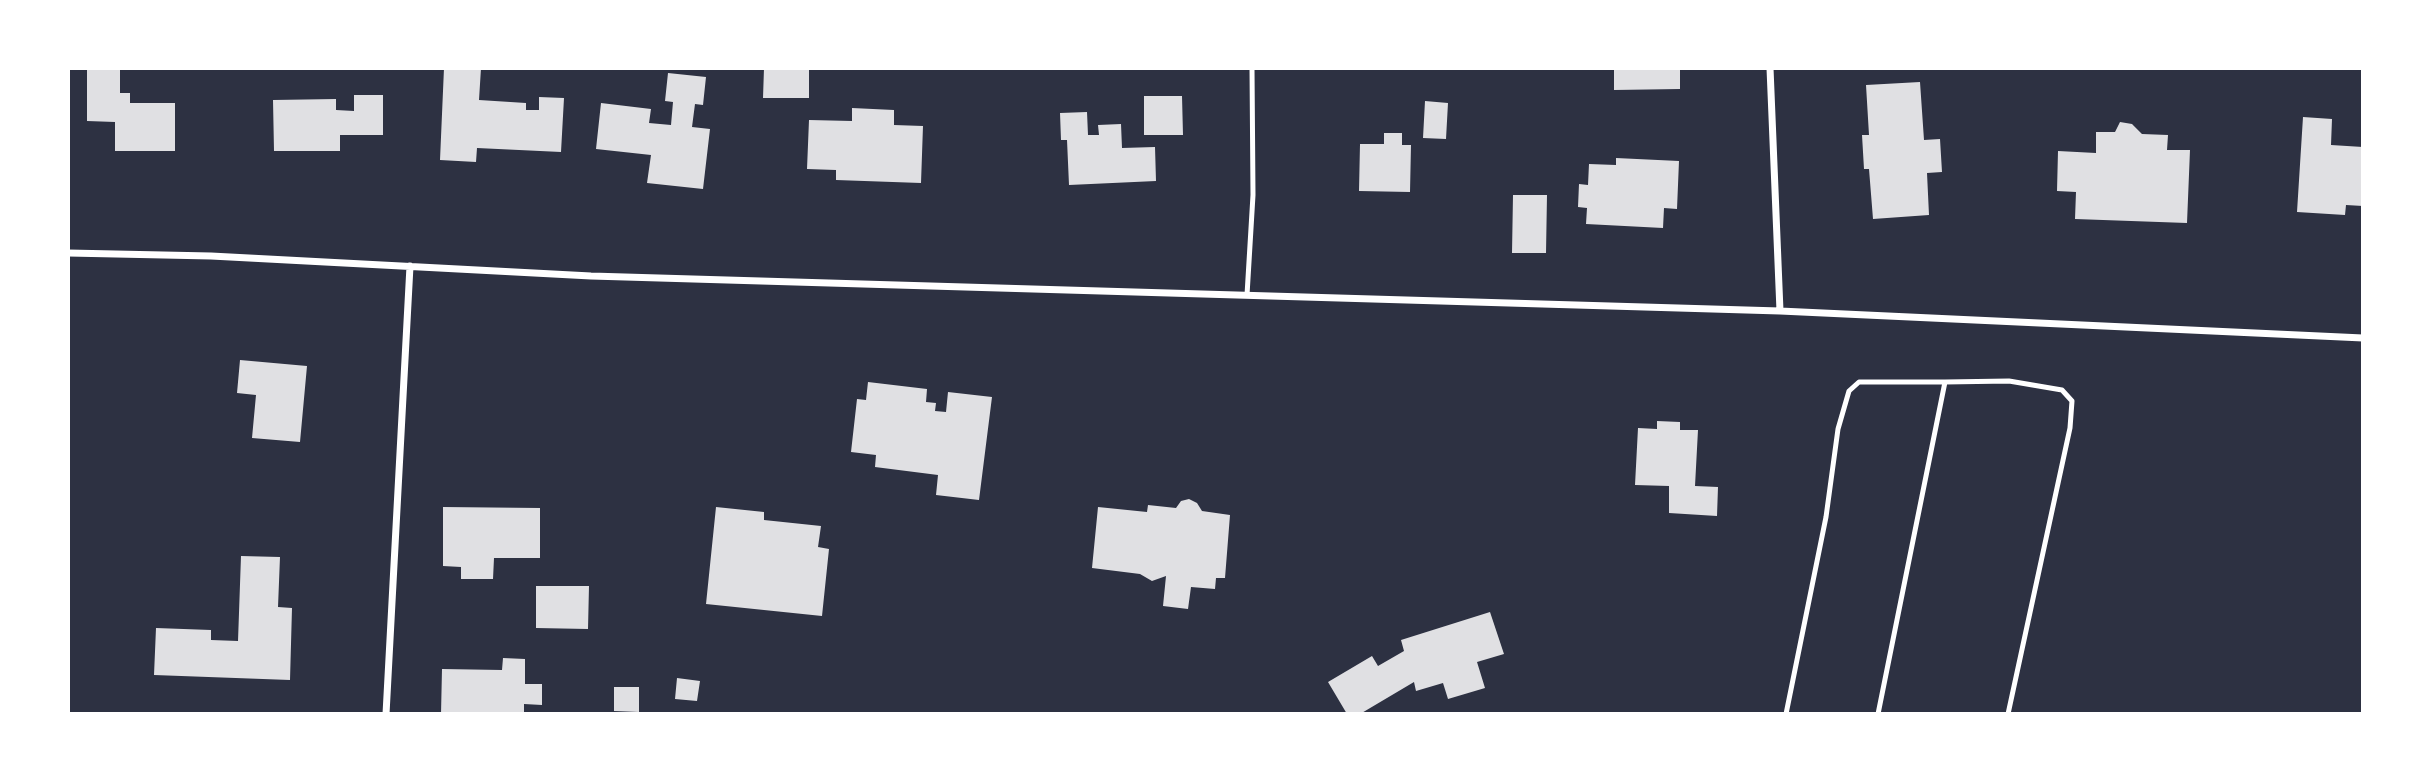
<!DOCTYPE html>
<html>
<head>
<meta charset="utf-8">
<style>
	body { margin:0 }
	#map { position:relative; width:2431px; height:782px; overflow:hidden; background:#2d3142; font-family:"Titillium Web",sans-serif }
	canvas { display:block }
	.frame { position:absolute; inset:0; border:70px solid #fff; pointer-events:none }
</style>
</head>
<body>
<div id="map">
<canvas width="2431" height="782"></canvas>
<div class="frame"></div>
</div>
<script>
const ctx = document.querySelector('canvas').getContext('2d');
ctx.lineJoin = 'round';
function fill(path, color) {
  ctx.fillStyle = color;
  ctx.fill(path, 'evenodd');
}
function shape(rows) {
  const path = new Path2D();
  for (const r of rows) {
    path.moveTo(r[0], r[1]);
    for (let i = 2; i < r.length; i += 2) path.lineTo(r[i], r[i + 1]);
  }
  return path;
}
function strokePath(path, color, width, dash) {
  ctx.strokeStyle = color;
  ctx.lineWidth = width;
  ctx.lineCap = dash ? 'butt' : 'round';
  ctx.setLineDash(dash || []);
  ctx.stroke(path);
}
const building = shape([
	[87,68,120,68,120,93,130,93,130,103,175,103,175,151,115,151,115,122,87,121],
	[444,68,481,68,479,100,526,103,526,110,539,110,539,97,564,98,561,152,477,148,476,162,440,160],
	[764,68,809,68,809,98,763,98],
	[1614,68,1680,68,1680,89,1614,90],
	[668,73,706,77,703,105,695,104,692,127,710,129,703,189,647,183,651,155,596,149,601,103,651,109,649,123,671,125,673,102,665,101],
	[1920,82,1924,140,1940,139,1942,172,1927,173,1929,215,1873,219,1869,169,1864,169,1862,135,1869,135,1866,85],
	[354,95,383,95,383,135,340,135,340,151,274,151,273,100,336,99,336,110,354,111],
	[1144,96,1182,96,1183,135,1144,135],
	[1425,101,1448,103,1446,139,1423,138],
	[852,108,894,110,894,125,923,126,921,183,836,180,836,170,807,169,809,120,852,121],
	[1087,112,1088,135,1099,135,1098,125,1121,124,1122,148,1155,147,1156,181,1069,185,1067,140,1061,140,1060,113],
	[2303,117,2332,119,2331,145,2363,147,2363,206,2346,205,2345,215,2297,212],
	[2120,122,2132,124,2142,134,2168,135,2167,150,2190,150,2187,223,2075,219,2076,192,2057,191,2058,151,2096,153,2096,132,2115,132],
	[1384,133,1402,133,1402,145,1411,145,1410,192,1359,191,1360,144,1384,144],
	[1616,158,1679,161,1677,209,1664,208,1663,228,1586,224,1587,208,1578,207,1579,184,1588,185,1589,164,1616,165],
	[1513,195,1547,195,1546,253,1512,253],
	[240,360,307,366,300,442,252,438,256,395,237,393],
	[868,382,927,389,926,402,936,403,935,411,946,412,948,392,992,397,979,500,936,495,938,475,875,467,876,455,851,452,857,399,866,400],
	[1657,421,1680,422,1680,430,1698,430,1695,486,1718,487,1717,516,1669,513,1669,486,1635,485,1638,428,1657,429],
	[1189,499,1197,503,1202,511,1230,515,1225,578,1216,578,1215,589,1191,587,1188,609,1163,606,1166,576,1152,581,1140,574,1092,568,1098,507,1147,512,1148,505,1176,508,1181,501],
	[443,507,540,508,540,558,494,558,493,579,461,579,461,567,443,566],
	[716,507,764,512,764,520,821,526,818,547,829,549,822,616,706,604],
	[241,556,280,557,278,607,292,608,290,680,154,675,156,628,211,630,211,640,238,641],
	[536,586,589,586,588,629,536,628],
	[1490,612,1504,654,1477,662,1485,688,1448,699,1443,683,1416,691,1414,682,1360,714,1347,714,1328,682,1372,656,1378,666,1404,651,1401,640],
	[503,658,525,659,525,684,542,684,542,705,524,704,524,714,441,714,442,669,502,670],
	[677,678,700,681,697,701,675,699],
	[614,687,639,687,639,712,614,711]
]);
const service = shape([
	[1247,295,1253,195,1252,68],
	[1786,714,1826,517,1838,429,1849,391,1859,382,1945,382],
	[1878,714,1945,382,2009,381,2062,390,2072,401,2070,428,2008,714]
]);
const minor = shape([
	[1770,68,1780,311],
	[68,253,211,256,591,276,1780,311,2363,338],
	[386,714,410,266]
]);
fill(building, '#e0e0e3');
strokePath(service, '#fff', 5);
strokePath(minor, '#fff', 7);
</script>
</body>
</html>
